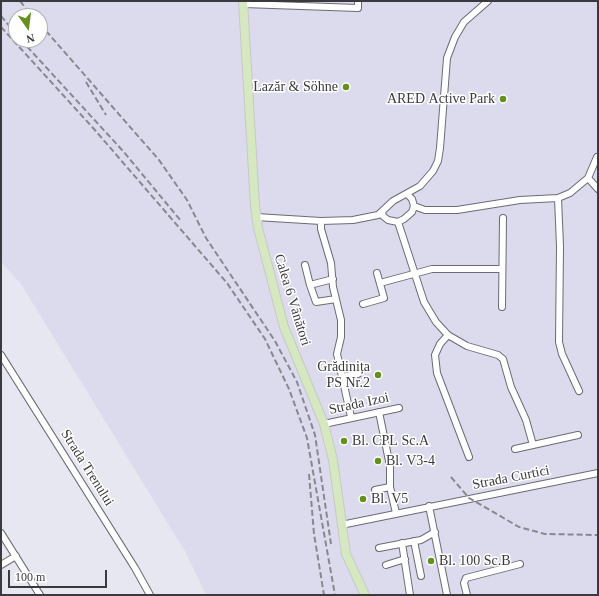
<!DOCTYPE html>
<html>
<head>
<meta charset="utf-8">
<style>
	body { margin:0 }
	#map { position:relative; width:599px; height:596px; overflow:hidden; background:#e7e7f2; font-family:"Times New Roman",serif }
	canvas { display:block }
	.frame { position:absolute; inset:0; border:2px solid #3a3a3e; pointer-events:none }
	.north { position:absolute; left:8px; top:8px; width:40px; height:40px; box-sizing:border-box; background:#fff; border:1px solid #b0b0b2; border-radius:50%; rotate:166deg; font-size:11px; font-weight:700; line-height:16px; text-align:center; color:#3a3a3e }
	.north::after { content:''; display:block; margin:auto; width:14px; height:18px; background:#668f1e; clip-path:polygon(50% 0,100% 100%,50% 72%,0 100%) }
	.scale { position:absolute; left:8px; top:570px; width:99px; height:18px; box-sizing:border-box; border:2px solid #3a3a3e; border-top:0; padding-left:5px; font-size:12px; line-height:14px; white-space:nowrap; color:#3a3a3e; -webkit-text-stroke:3px #fff; paint-order:stroke }
</style>
</head>
<body>
<div id="map">
<canvas width="599" height="596"></canvas>
<div class="frame"></div>
<div class="north">N</div>
<div class="scale">100 m</div>
</div>
<script>
const ctx = document.querySelector('canvas').getContext('2d');
ctx.lineJoin = 'round';
function fill(path, color) {
  ctx.fillStyle = color;
  ctx.fill(path, 'evenodd');
}
function shape(rows) {
  const path = new Path2D();
  for (const r of rows) {
    path.moveTo(r[0], r[1]);
    for (let i = 2; i < r.length; i += 2) path.lineTo(r[i], r[i + 1]);
  }
  return path;
}
function strokePath(path, color, width, dash) {
  ctx.strokeStyle = color;
  ctx.lineWidth = width;
  ctx.lineCap = dash ? 'butt' : 'round';
  ctx.setLineDash(dash || []);
  ctx.stroke(path);
}
function drawText(font, color, halo, rows, align = 'center') {
  ctx.font = font + ' "Times New Roman",serif';
  ctx.lineWidth = 3;
  ctx.setLineDash([]);
  ctx.textBaseline = 'middle';
  ctx.strokeStyle = halo;
  ctx.fillStyle = color;
  for (const [text, x, y, turn = 0] of rows) {
    ctx.save();
    ctx.translate(x, y);
    ctx.rotate((+turn || 0) * Math.PI / 180);
    ctx.textAlign = isNaN(turn) ? turn : align;
    if (halo) ctx.strokeText(text, 0, 0);
    ctx.fillText(text, 0, 0);
    ctx.restore();
  }
}
const built = shape([
	[1,1,598,1,598,595,206,595,186,553,21,284,1,262],
	[16,16,40,16,40,40,16,40]
]);
const minor = shape([
	[244,4,358,8,358,1],
	[588,178,598,189],
	[558,198,560,246,559,342,562,354,579,391],
	[414,206,425,210,457,210,520,200,558,198,570,193,588,178,597,157],
	[382,212,383,216,388,220,398,222,404,219,412,212,414,206,412,199,407,194],
	[256,217,321,221,321,229,331,263,333,287,341,320,341,337,337,354,351,417],
	[321,221,353,220,378,215,393,201,420,186,433,171,438,161,440,148,447,58,455,37,464,22,488,1],
	[398,222,424,302,436,322,448,335,467,346,498,355,503,359,511,387,526,420,533,445],
	[305,265,310,285,333,279],
	[380,283,432,269,502,269],
	[310,285,316,302,336,299],
	[363,304,384,298,377,273],
	[502,307,503,218],
	[448,335,440,344,435,355,437,373,469,457],
	[1,355,135,568,150,595],
	[342,377,358,374],
	[379,412,390,466,390,487,396,513],
	[324,424,399,408],
	[515,449,578,435],
	[375,490,390,487],
	[429,506,447,595],
	[341,525,598,473],
	[1,533,40,595],
	[414,541,421,576],
	[402,543,410,595],
	[379,548,421,540,435,532],
	[1,565,16,556],
	[386,565,405,559],
	[467,595,464,583,466,578,520,564]
]);
const major = shape([
	[243,1,255,206,258,228,284,327,324,424,333,460,346,554,365,595]
]);
const rail = shape([
	[20,1,32,16],
	[1,16,16,34],
	[40,24,159,160,187,200,206,238,275,341,297,382,315,435,331,544],
	[1,27,94,129,227,283,265,339,289,389,307,438,335,595],
	[21,40,123,151,181,221],
	[86,82,106,115],
	[309,474,314,534,324,595],
	[451,477,469,498,519,527,545,534,598,535],
	[597,501,598,501]
]);
const markers = [
	[346,87,4,"#668f1e"],
	[503,99,4,"#668f1e"],
	[378,375,4,"#668f1e"],
	[344,441,4,"#668f1e"],
	[378,461,4,"#668f1e"],
	[363,499,4,"#668f1e"],
	[431,561,4,"#668f1e"]
];
const poiNames = [
	["Lazăr & Söhne",338,87,"right"],
	["ARED Active Park",495,99,"right"],
	["Grădinița",370,367,"right"],
	["PS Nr.2",370,383,"right"],
	["Bl. CPL Sc.A",352,441],
	["Bl. V3-4",386,461],
	["Bl. V5",371,499],
	["Bl. 100 Sc.B",439,561]
];
const streetNames = [
	["Calea 6 Vânători",292,300,73],
	["Strada Izoi",359,404,-12],
	["Strada Trenului",87,468,58],
	["Strada Curtici",511,478,-11]
];
fill(built, '#dbdbed');
strokePath(minor, '#6b6b75', 8);
strokePath(major, '#c8c8c9', 10);
strokePath(minor, '#fff', 6);
strokePath(major, '#d6e8bf', 8);
strokePath(rail, '#88888f', 2, [6, 3]);
for (const [x, y, r, color] of markers) {
  const dot = new Path2D();
  dot.arc(x, y, r, 0, 2 * Math.PI);
  ctx.fillStyle = color;
  ctx.fill(dot);
  strokePath(dot, '#fff', 1.5);
}
drawText('14px', '#3a3a3e', '#fff', poiNames, 'left');
drawText('14px', '#3a3a3e', '#fff', streetNames);
</script>
</body>
</html>
